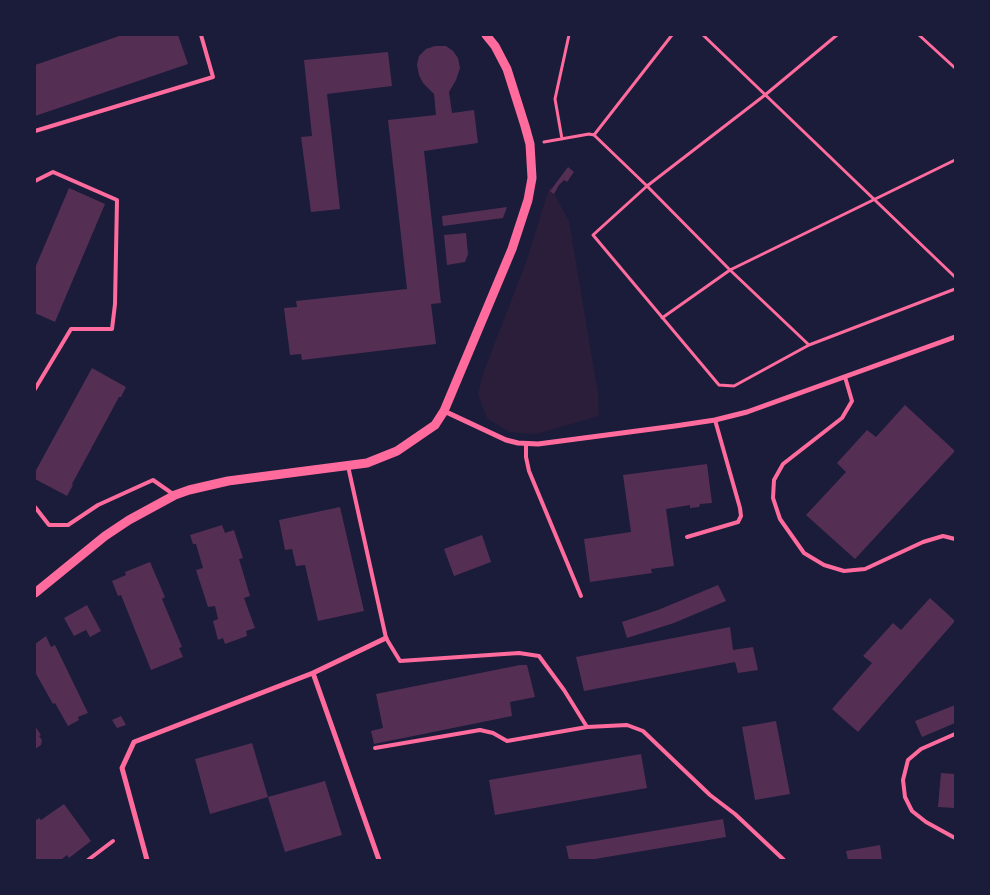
<!DOCTYPE html>
<html>
<head>
<meta charset="utf-8">
<style>
	body { margin:0 }
	#map { position:relative; width:990px; height:895px; overflow:hidden; background:#1b1b3a; font-family:"DM Sans",sans-serif }
	canvas { display:block }
	.frame { position:absolute; inset:0; border:36px solid #1b1b3a; pointer-events:none }
</style>
</head>
<body>
<div id="map">
<canvas width="990" height="895"></canvas>
<div class="frame"></div>
</div>
<script>
const ctx = document.querySelector('canvas').getContext('2d');
ctx.lineJoin = 'round';
function fill(path, color) {
  ctx.fillStyle = color;
  ctx.fill(path, 'evenodd');
}
function shape(rows) {
  const path = new Path2D();
  for (const r of rows) {
    path.moveTo(r[0], r[1]);
    for (let i = 2; i < r.length; i += 2) path.lineTo(r[i], r[i + 1]);
  }
  return path;
}
function strokePath(path, color, width, dash) {
  ctx.strokeStyle = color;
  ctx.lineWidth = width;
  ctx.lineCap = dash ? 'butt' : 'round';
  ctx.setLineDash(dash || []);
  ctx.stroke(path);
}
const green = shape([
	[550,186,569,221,598,393,599,416,536,434,509,432,487,418,478,395,482,376,525,265]
]);
const building = shape([
	[122,35,178,35,188,64,35,116,35,65],
	[435,46,446,46,453,51,458,58,460,68,456,80,449,92,452,113,474,110,478,143,424,151,441,303,431,304,436,344,302,360,301,354,290,355,284,308,297,307,296,301,407,289,388,120,436,115,434,94,423,83,419,75,417,65,419,56,426,49],
	[388,52,392,86,327,94,340,209,311,212,301,137,312,136,304,60],
	[568,167,574,172,567,182,564,180,559,185,554,194,550,191],
	[69,188,105,204,55,322,35,313,35,268],
	[507,207,503,218,443,226,442,216],
	[466,233,468,254,465,262,447,265,444,235],
	[92,368,126,387,121,397,119,397,72,484,73,485,67,496,35,479,35,472],
	[905,405,955,451,855,559,806,515,846,472,837,463,867,430,876,437],
	[707,464,712,503,700,504,699,507,690,508,690,505,666,509,674,566,651,569,652,573,590,582,584,539,631,532,623,475],
	[340,507,364,611,318,621,305,565,296,566,292,549,285,550,279,520],
	[222,525,225,533,234,530,243,558,239,559,250,596,244,598,255,628,246,631,247,636,225,644,223,638,218,640,213,621,218,619,215,606,208,607,196,570,203,568,196,544,193,544,190,535],
	[482,535,491,562,454,576,444,549],
	[150,562,165,597,162,599,182,647,179,648,183,657,151,670,121,595,118,596,112,581,126,575,125,572],
	[718,585,726,601,674,623,627,638,622,622,658,610],
	[930,598,955,621,858,732,832,709,872,663,863,656,893,623,901,630],
	[87,605,101,631,90,637,86,630,74,636,64,618],
	[730,627,733,650,753,647,758,670,738,673,735,662,584,691,576,657],
	[46,636,51,647,55,645,88,713,78,717,79,720,68,726,55,703,53,704,35,672,35,644],
	[520,665,527,665,535,697,510,702,512,716,374,744,371,731,383,728,376,694],
	[955,705,955,723,922,737,915,721],
	[121,716,126,725,117,728,112,720],
	[776,721,790,794,755,800,742,727],
	[35,726,41,735,39,736,42,740,41,745,35,749],
	[252,743,268,797,210,814,195,759],
	[641,754,647,788,495,815,489,780],
	[941,773,955,774,955,808,938,807],
	[325,781,342,835,285,852,268,797],
	[64,804,91,841,69,858,67,855,61,860,35,860,35,821,39,818,41,820],
	[723,819,726,837,589,860,569,860,566,846],
	[880,845,882,860,848,860,846,851]
]);
const path = shape([
	[703,35,955,277],
	[919,35,955,68],
	[594,135,672,35],
	[562,139,555,99,569,35],
	[544,142,589,134,594,135,647,186,765,95,837,35],
	[662,318,730,270,955,160],
	[809,345,730,270,647,186,593,235,719,385,734,386,809,345,955,289]
]);
const service = shape([
	[35,131,213,77,201,35],
	[35,181,53,172,117,200,115,304,112,329,71,329,35,389],
	[845,377,852,401,842,418,783,464,774,480,773,498,780,519,804,553,824,565,844,571,865,569,923,542,943,536,955,539],
	[526,443,526,457,529,471,581,596],
	[348,466,386,638,400,661,519,653,539,656,564,690,587,727,627,725,643,731,710,795,735,814,784,860],
	[35,507,49,525,68,525,98,505,153,480,173,494],
	[687,537,738,522,741,516,740,508,715,420],
	[955,734,921,749,908,760,903,780,905,797,912,811,926,822,955,838],
	[375,748,480,730,493,733,507,741,587,727],
	[88,860,113,841]
]);
const minor = shape([
	[444,411,506,440,518,443,538,444,675,426,715,420,747,412,955,337],
	[147,860,122,768,134,742,313,673],
	[379,860,313,673,386,638]
]);
const tertiary = shape([
	[35,593,105,536,129,520,175,495,189,490,228,481,367,463,397,451,435,425,444,411,512,249,528,200,532,178,530,144,525,126,507,69,495,46,486,35]
]);
fill(green, '#2a1e3b');
fill(building, '#542f53');
strokePath(path, '#ff6b9d', 3);
strokePath(service, '#ff6b9d', 4);
strokePath(minor, '#ff6b9d', 5);
strokePath(tertiary, '#ff6b9d', 9);
</script>
</body>
</html>
